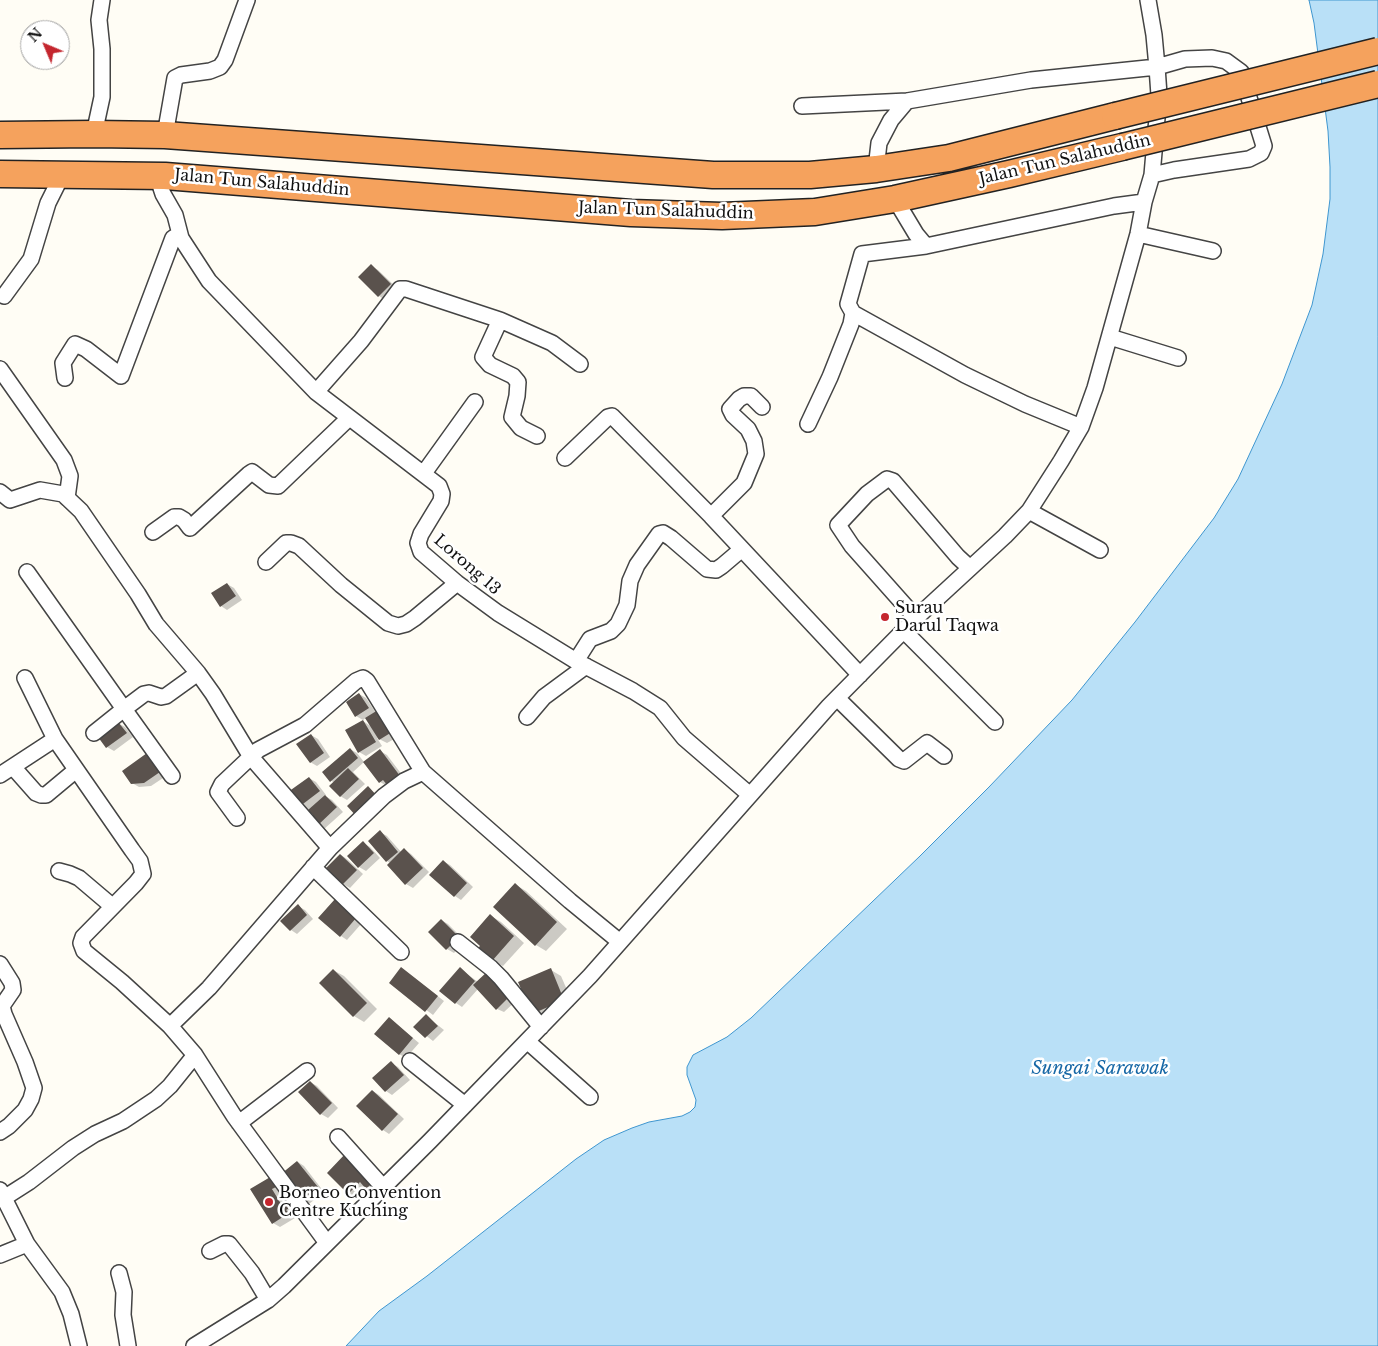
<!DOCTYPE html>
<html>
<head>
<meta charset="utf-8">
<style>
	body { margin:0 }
	#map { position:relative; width:1378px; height:1346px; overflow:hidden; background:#fffdf5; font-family:"Libre Baskerville",serif }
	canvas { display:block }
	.north { position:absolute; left:20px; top:20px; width:50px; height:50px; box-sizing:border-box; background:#fff; border:1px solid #a0a0a0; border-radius:50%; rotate:315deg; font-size:14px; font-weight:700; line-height:20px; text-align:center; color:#111 }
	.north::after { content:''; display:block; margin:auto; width:18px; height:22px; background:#c4262e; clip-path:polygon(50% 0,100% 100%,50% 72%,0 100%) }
</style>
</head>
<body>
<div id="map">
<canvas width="1378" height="1346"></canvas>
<div class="north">N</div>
</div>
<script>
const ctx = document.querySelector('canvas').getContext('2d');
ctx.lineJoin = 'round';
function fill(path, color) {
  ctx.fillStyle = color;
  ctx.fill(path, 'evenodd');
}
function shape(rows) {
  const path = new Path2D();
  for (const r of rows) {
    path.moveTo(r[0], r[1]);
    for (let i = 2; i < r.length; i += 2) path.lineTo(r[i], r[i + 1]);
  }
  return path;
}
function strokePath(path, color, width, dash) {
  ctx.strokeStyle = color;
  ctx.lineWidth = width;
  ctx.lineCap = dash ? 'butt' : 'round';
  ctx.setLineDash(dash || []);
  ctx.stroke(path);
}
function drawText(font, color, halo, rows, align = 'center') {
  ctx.font = font + ' "Libre Baskerville",serif';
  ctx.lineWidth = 5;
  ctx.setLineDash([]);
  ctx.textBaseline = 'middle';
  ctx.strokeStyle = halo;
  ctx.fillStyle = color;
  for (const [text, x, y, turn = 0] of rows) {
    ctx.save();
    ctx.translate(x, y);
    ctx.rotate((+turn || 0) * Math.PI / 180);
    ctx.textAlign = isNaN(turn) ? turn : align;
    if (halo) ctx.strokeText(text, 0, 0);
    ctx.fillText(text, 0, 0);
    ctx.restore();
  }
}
const water = shape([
	[1309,0,1378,0,1378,1346,346,1346,379,1311,427,1276,576,1159,604,1140,632,1128,649,1122,682,1116,690,1112,695,1107,696,1100,687,1075,687,1067,693,1055,727,1037,751,1018,920,856,989,787,1072,700,1135,622,1214,518,1238,479,1282,384,1312,305,1323,254,1330,199,1330,167,1328,131,1314,23,1309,0]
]);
const shadow = shape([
	[371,266,378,270,397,288,385,300,379,296],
	[227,584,234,588,242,600,227,610,221,606],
	[359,694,366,698,376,713,398,737,387,743,377,738,382,746,366,756,359,752,363,721,372,727,367,717,363,720,356,716],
	[118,723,125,727,133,737,114,751,107,747],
	[311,735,318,739,330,757,317,766,310,762],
	[350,749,357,753,364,762,353,772,365,784,347,800,340,796,334,783,324,773],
	[380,751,387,755,406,780,387,786,380,782],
	[147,755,166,776,151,786,139,787,132,783],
	[309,778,316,782,326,795,325,796,332,800,343,812,323,830,316,826,315,816,308,809,307,810,300,806],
	[380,832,387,836,402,853,405,850,411,854,429,872,413,888,406,884,390,863,387,861],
	[363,843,370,847,380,858,366,871,359,867],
	[341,855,347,859,363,874,350,888,343,884],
	[443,861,450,865,473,887,461,900,455,896,431,875],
	[516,885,526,891,567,929,546,951,536,945,495,907],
	[335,901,362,923,347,940,341,936],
	[298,906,305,910,313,919,297,934,291,930],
	[491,916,501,922,524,943,503,966,497,963,495,965,482,946],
	[441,920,448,924,465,941,454,953,447,949,429,932],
	[460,969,478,982,518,999,504,1012,497,1009,478,989,462,1007,456,1003],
	[333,970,344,976,377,1009,364,1022,354,1016],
	[551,970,561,976,574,1006,544,1019,533,1013],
	[408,973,444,1001,433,1015,391,983],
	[426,1016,444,1030,433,1041,415,1027],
	[389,1018,419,1043,406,1058,399,1054],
	[391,1063,398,1067,410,1080,392,1095,386,1091],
	[310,1082,317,1086,338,1108,328,1118,321,1114],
	[373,1091,379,1095,404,1119,389,1134,383,1130],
	[357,1161,377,1194,369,1189,359,1199,348,1193],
	[298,1162,304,1166,324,1192,309,1204,302,1200],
	[272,1177,284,1190,278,1194,284,1203,299,1210,293,1214,295,1218,280,1227,273,1223]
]);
const building = shape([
	[371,264,391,284,378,297,358,277],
	[227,583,236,596,220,607,211,593],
	[359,693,369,708,355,717,346,702],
	[378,710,392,732,379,740,365,718],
	[363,720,376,742,358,753,345,730],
	[118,722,127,733,106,748,98,737],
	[311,734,324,753,310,763,296,744],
	[350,748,358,758,330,782,322,772],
	[380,749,400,776,388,786,383,780,379,783,363,762],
	[147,753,160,772,144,783,131,784,122,771],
	[348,768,359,779,340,797,329,786],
	[309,777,320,791,299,807,288,792],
	[368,786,378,797,357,817,347,806],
	[325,795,337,807,316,827,309,819,313,815,308,810],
	[380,830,398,852,386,862,368,841],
	[363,841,374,853,358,868,347,856],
	[404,848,423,868,405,885,387,865],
	[340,854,357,870,342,885,325,869],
	[443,860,467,883,454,897,429,875],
	[515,883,557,922,535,946,493,907],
	[335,899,356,918,340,937,318,918],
	[298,904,307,915,290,931,280,921],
	[490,914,514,936,492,961,475,951,480,946,470,937],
	[441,919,459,937,446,950,428,932],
	[401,967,438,996,425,1012,389,983],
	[460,967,475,981,455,1004,439,991],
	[551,968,564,1000,532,1014,518,982],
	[333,969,367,1003,353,1017,319,983],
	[489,970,512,994,496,1010,473,985],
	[426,1014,438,1026,425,1038,413,1027],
	[389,1017,413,1038,399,1055,374,1034],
	[391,1061,404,1075,385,1092,372,1078],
	[310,1081,332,1103,320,1115,298,1092],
	[372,1090,398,1114,382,1131,356,1106],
	[346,1153,374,1181,366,1189,360,1182,348,1194,327,1173],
	[297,1161,318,1187,302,1201,281,1174],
	[272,1176,278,1186,272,1189,281,1204,289,1199,293,1206,286,1210,289,1213,272,1224,250,1189]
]);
const street = shape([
	[802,106,907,101,1031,80,1157,67,1154,35,1148,0],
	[94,134,102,97,102,49,99,20,102,0],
	[165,135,175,78,181,75,210,71,220,67,225,60,247,0],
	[876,169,879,143,891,120,907,101],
	[165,176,161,188,163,194,175,215,181,238,209,281,316,392,439,486,442,494,441,501,421,534,418,543,421,552,457,583,498,613,576,661,633,691,660,708,684,738,750,795],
	[1144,202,1152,175,1159,95,1157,67,1185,59,1212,58,1226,61,1241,72,1264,146,1261,153,1249,159,1174,170,1152,175],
	[1138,234,1213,251],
	[4,296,31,259,48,203,62,175],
	[853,313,965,375,1025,404,1081,427],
	[500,320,483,357,490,365,513,376,518,382,517,396,512,417,521,428,537,436],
	[1110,337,1178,358],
	[0,369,64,460,70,476,67,498],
	[65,378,63,363,75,344,86,349,121,376,173,238,177,236,181,238],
	[316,392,361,341,400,289,406,289,500,320,552,343,580,364],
	[808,424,830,377,851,324,853,313,848,304,862,254,926,246],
	[565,458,608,417,612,416,711,516,860,675],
	[424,473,475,402],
	[0,492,10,500,40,490,63,494,81,511,138,594,156,624,198,673,213,694,251,757,330,848],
	[1029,511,1100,550],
	[711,516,744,483,756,454,754,441,748,429,733,415,730,409,739,399,744,396,751,396,762,407],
	[153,532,174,517,179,517,184,520,190,528,249,474,252,472,269,485,278,486,349,418],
	[266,562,286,543,291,543,299,546,341,585,388,623,398,626,406,624,415,618,457,583],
	[27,572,124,709,94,733],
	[916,618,852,546,838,525,867,494,887,479,893,481,958,557,970,568],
	[904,631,995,722],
	[576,661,590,639,611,631,618,624,627,605,630,581,637,565,659,534,663,533,671,538,707,569,716,570,722,566,742,549],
	[25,678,55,739],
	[837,698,899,759,904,761,927,743,944,756],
	[527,717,544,697,586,666],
	[13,767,36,793,41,795,46,795,76,770],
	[0,775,55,739,132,850,140,861,143,874,136,883,83,937,81,943,84,951,122,982,170,1026,209,988,330,848,384,796,404,781,423,772],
	[172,776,124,709,144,694,149,693,161,697,166,696,198,673],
	[237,818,218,792,222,784,258,750,305,725,356,681,363,678,367,681,423,772,570,901,620,942],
	[313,867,401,952],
	[59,871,70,874,79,878,112,906],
	[458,942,491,968,501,978,541,1027],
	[0,964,12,983,13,990,2,1006,4,1014,25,1062,34,1088,31,1099,25,1110,9,1126,0,1132],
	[170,1026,195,1055,234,1116,327,1243],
	[527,1041,590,1097],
	[410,1061,465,1105],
	[239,1123,307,1071],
	[338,1137,383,1187],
	[0,1190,27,1244,62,1292,71,1314,79,1346],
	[4,1198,29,1182,73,1148,95,1134,123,1121,156,1099,170,1086,195,1055],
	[210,1251,224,1244,229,1244,252,1273,268,1300],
	[0,1255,27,1244],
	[119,1273,124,1292,123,1315,128,1346],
	[194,1346,268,1300,284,1286,430,1141,590,976,829,706,916,618,1005,536,1029,511,1061,461,1081,427,1095,388,1138,234,1144,202,1114,206,926,246,916,234,895,199]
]);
const highway = shape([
	[0,135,94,134,165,135,713,175,810,175,876,169,949,158,1115,116],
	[0,174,165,176,631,213,722,216,815,212,895,199,1009,174,1122,147]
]);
const highwayBridge = shape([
	[1115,116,1378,51],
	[1122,147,1378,84]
]);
const markers = [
	[885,617,5,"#c4262e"],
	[269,1202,5,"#c4262e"]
];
const streetNames = [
	["Jalan Tun Salahuddin",1065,160,-13],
	["Jalan Tun Salahuddin",262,183,5],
	["Jalan Tun Salahuddin",666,211,2],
	["Lorong 13",467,565,41]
];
const poiNames = [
	["Surau",895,608],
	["Darul Taqwa",895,626],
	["Borneo Convention",279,1193],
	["Centre Kuching",279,1211]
];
const waterNames = [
	["Sungai Sarawak",1100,1069]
];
fill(water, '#b9e0f7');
strokePath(water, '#3f96cf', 1);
fill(shadow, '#0003');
fill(building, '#5a524d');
strokePath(street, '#444', 18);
strokePath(highway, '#222', 29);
strokePath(street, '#fff', 15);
strokePath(highway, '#f5a25d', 26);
strokePath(highwayBridge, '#222', 29, []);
strokePath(highwayBridge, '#f5a25d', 26);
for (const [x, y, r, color] of markers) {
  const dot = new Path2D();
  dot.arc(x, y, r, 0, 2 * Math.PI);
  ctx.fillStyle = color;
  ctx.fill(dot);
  strokePath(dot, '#fff', 2);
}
drawText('16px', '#111', '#fff', streetNames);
drawText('16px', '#111', '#fff', poiNames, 'left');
drawText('italic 18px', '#1768a6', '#fff', waterNames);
</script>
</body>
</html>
